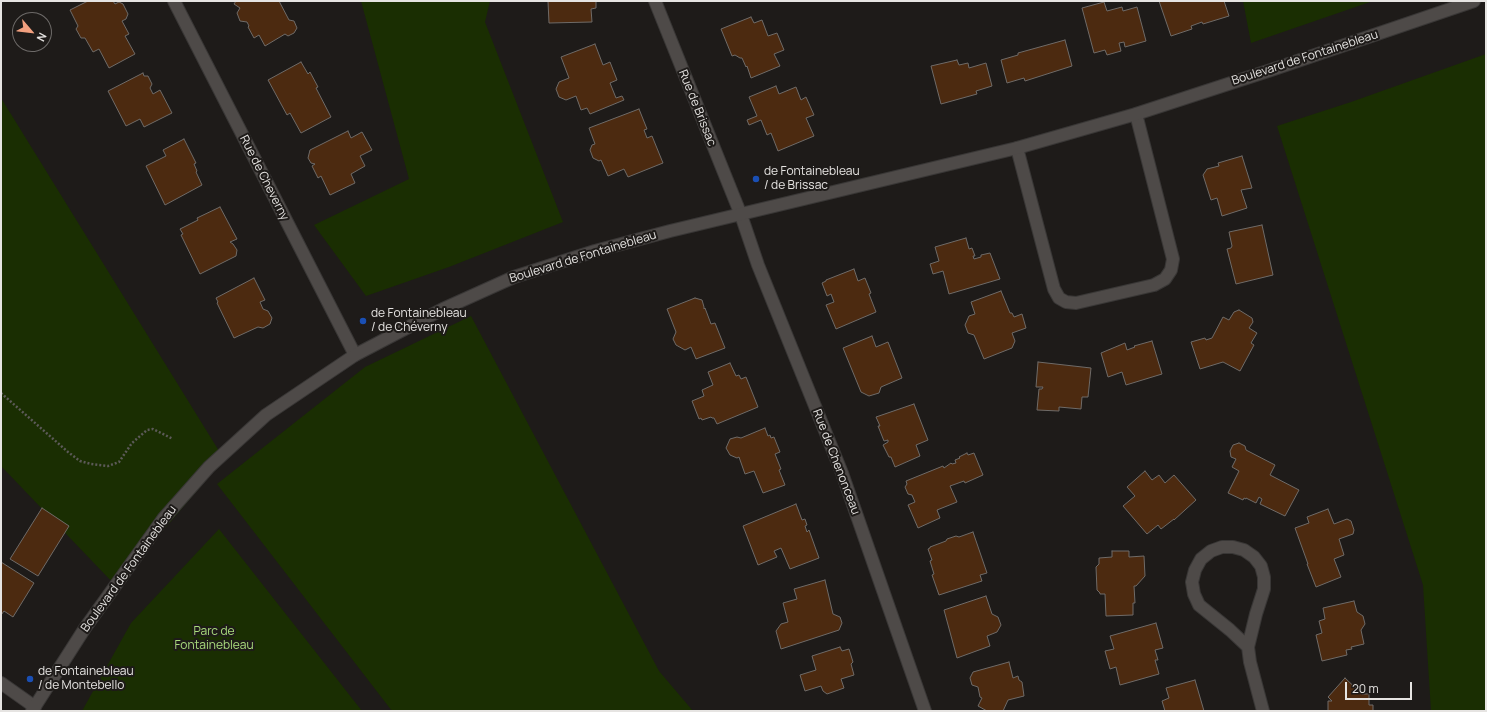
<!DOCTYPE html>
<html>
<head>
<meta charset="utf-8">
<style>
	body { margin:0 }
	#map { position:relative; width:1487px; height:712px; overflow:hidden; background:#1e1b19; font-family:Manrope,sans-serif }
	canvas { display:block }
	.frame { position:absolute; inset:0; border:2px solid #e6e4e2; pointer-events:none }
	.north { position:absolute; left:12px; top:12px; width:40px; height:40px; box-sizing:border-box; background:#1e1b19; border:1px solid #6e6b69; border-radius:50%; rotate:118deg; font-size:11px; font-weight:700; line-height:16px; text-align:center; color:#e6e4e2 }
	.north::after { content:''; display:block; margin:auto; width:14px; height:18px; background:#f2a07f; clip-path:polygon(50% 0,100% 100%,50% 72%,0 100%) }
	.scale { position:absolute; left:1345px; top:682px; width:67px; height:18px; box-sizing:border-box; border:2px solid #e6e4e2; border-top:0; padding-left:5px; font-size:12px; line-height:14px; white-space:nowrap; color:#e6e4e2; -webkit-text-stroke:3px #1e1b19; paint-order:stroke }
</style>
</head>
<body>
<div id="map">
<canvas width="1487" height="712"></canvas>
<div class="frame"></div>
<div class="north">N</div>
<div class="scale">20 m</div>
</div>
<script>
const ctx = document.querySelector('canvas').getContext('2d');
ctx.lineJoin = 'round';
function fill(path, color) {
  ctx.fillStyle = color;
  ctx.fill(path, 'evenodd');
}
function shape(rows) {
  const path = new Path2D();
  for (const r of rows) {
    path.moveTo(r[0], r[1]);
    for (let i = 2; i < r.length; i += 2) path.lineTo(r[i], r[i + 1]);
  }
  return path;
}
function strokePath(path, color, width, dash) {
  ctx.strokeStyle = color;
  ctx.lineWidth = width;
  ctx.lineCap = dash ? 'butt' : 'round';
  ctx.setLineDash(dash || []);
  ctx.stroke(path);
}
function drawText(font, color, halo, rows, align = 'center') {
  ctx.font = font + ' Manrope,sans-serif';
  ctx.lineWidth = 4;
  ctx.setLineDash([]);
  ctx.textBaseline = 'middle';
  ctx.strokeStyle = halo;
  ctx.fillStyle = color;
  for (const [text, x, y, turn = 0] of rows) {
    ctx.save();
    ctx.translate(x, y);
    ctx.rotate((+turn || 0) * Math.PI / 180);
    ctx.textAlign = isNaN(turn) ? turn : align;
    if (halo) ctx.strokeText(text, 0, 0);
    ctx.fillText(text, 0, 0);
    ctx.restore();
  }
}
const green = shape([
	[361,1,490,1,485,22,563,222,449,267,366,296,314,225,409,179],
	[1243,1,1373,1,1251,43],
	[1486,54,1486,711,1431,711,1423,585,1277,126,1351,102],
	[1,98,224,459,116,586,1,466],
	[471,316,659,671,693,711,392,711,217,484,365,367],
	[219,529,362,711,82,711,131,623]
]);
const building = shape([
	[88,1,113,1,115,4,119,2,123,4,128,14,126,19,122,21,129,34,125,36,135,54,109,68,99,49,93,52,85,38,81,38,76,29,78,26,70,10,88,1],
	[236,1,279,1,289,20,294,21,297,28,294,33,288,36,285,34,265,46,259,35,254,38,248,27,249,26,247,22,240,21,237,13,240,8,234,4,236,1],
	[548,1,596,1,596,8,591,9,592,22,549,23,548,1],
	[1159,1,1224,1,1229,16,1203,24,1202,22,1191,26,1192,29,1171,36,1159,1],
	[1104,2,1107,11,1122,7,1123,11,1137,7,1146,41,1125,47,1124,42,1119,43,1121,51,1107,55,1105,50,1094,53,1082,8,1104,2],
	[751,17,754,23,762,20,768,36,777,33,784,50,774,54,780,66,751,78,747,66,746,67,742,58,740,58,735,55,732,56,721,29,751,17],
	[1065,40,1072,66,1025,81,1024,78,1007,83,1001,60,1018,55,1018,53,1065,40],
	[595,44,603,65,610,62,617,80,610,83,616,98,622,96,624,100,590,114,587,108,581,110,576,96,566,100,559,97,556,89,559,82,569,78,561,57,595,44],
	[957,60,959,65,968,63,969,68,986,63,992,86,976,91,977,94,941,104,931,66,957,60],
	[301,62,308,74,310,72,318,87,316,88,331,117,301,133,290,113,287,115,268,80,301,62],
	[143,73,144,76,148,76,152,84,150,88,153,94,160,90,172,113,144,127,140,119,126,126,108,91,143,73],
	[776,86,779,94,796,87,801,100,806,97,814,115,806,118,814,136,778,151,771,133,767,135,761,120,749,125,747,120,757,116,749,97,776,86],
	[639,109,647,129,644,130,647,138,652,136,663,163,628,177,624,169,608,176,601,160,599,161,593,158,590,150,592,145,595,144,589,128,639,109],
	[348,131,351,138,362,132,372,150,360,156,365,166,351,174,355,183,330,195,321,176,318,178,312,166,315,164,311,163,308,158,310,150,348,131],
	[184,139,196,163,194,164,197,171,196,172,202,185,165,205,146,166,166,156,163,150,184,139],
	[1242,156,1252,188,1241,190,1247,208,1222,216,1217,198,1211,200,1203,175,1207,169,1219,166,1218,163,1242,156],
	[220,207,237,239,230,242,233,244,237,250,236,256,200,274,181,235,183,234,180,229,198,220,197,218,220,207],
	[1262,225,1273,275,1236,284,1227,249,1231,248,1232,246,1229,232,1262,225],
	[966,238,969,249,972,248,975,256,973,256,974,259,981,257,981,255,990,253,1000,279,949,294,943,271,933,274,930,264,939,261,935,247,966,238],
	[854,269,858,281,865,278,871,293,869,294,876,312,836,329,826,305,834,302,831,294,827,296,822,283,826,281,826,280,854,269],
	[254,278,265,300,260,302,263,309,268,311,272,318,270,324,263,328,258,327,234,338,217,303,218,302,216,298,254,278],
	[1001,291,1010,313,1012,313,1014,317,1022,314,1026,328,1012,333,1015,341,1012,348,984,359,974,335,968,333,965,325,969,316,975,314,971,302,1001,291],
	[695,298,702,300,704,307,704,309,705,308,711,324,715,323,725,348,696,359,691,347,685,350,676,345,673,339,676,332,667,309,695,298],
	[1239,310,1252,318,1253,322,1249,328,1257,333,1251,343,1254,345,1240,371,1223,362,1200,369,1191,342,1205,338,1206,340,1212,338,1223,317,1229,320,1234,312,1239,310],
	[872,336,876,347,888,342,902,378,881,387,879,393,869,396,861,392,843,348,872,336],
	[1152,341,1162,374,1126,385,1122,372,1108,377,1101,353,1125,343,1127,350,1135,347,1134,346,1152,341],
	[1038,362,1091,368,1088,397,1082,397,1081,409,1059,407,1059,411,1037,410,1039,389,1042,389,1043,387,1036,387,1038,362],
	[730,363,736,376,739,375,741,379,746,377,758,407,717,424,714,418,712,418,711,417,702,420,701,418,699,419,692,401,704,396,702,390,713,385,708,372,730,363],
	[914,404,928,440,916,445,920,456,895,467,891,457,889,457,883,445,888,442,888,440,884,441,878,426,880,426,876,417,914,404],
	[765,428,768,436,770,435,771,438,774,437,780,452,775,454,781,469,779,470,785,485,763,493,754,471,745,474,739,457,737,458,730,455,726,448,730,439,737,437,741,438,765,428],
	[1239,443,1245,446,1246,450,1275,465,1270,475,1299,490,1285,516,1260,504,1262,499,1259,497,1256,503,1246,498,1246,499,1244,498,1243,500,1228,493,1239,471,1232,467,1236,459,1231,457,1230,451,1233,445,1239,443],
	[967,453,968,455,974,453,983,475,965,483,964,481,950,486,957,502,937,510,940,518,918,528,908,505,915,502,912,495,908,494,905,487,907,484,906,481,943,466,944,468,951,463,952,464,956,463,955,460,960,458,959,457,967,453],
	[1145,471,1152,480,1159,475,1165,483,1174,475,1196,500,1174,520,1174,519,1161,529,1158,525,1147,534,1123,506,1135,496,1127,487,1145,471],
	[796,504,802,520,805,519,807,525,805,526,807,532,809,530,819,558,790,569,781,548,774,551,777,557,758,565,743,526,796,504],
	[42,508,69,526,38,576,10,559,42,508],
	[1328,509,1334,524,1347,519,1351,521,1354,530,1353,534,1339,539,1344,555,1334,559,1341,577,1316,587,1307,564,1308,564,1295,528,1309,523,1307,517,1328,509],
	[973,532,987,573,980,575,982,581,939,595,932,575,934,574,930,561,932,560,928,549,930,548,930,547,946,541,947,539,956,536,959,537,973,532],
	[1112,551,1129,551,1129,557,1144,556,1145,576,1136,586,1134,586,1135,603,1133,603,1133,615,1106,616,1105,594,1100,594,1100,593,1097,590,1096,567,1099,564,1099,558,1112,557,1112,551],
	[1,562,34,583,13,617,4,611,1,615,1,562],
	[825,580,833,614,840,617,842,623,839,630,781,649,776,631,781,624,788,622,783,603,797,599,794,589,825,580],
	[986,596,992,614,998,617,1001,625,997,632,987,636,990,646,957,658,944,610,986,596],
	[1354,601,1357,612,1363,616,1365,624,1361,630,1364,644,1351,647,1352,649,1346,650,1347,655,1322,661,1316,635,1322,633,1319,621,1325,619,1323,608,1354,601],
	[1156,623,1163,648,1155,650,1158,660,1155,660,1159,674,1120,685,1116,667,1110,669,1105,651,1114,649,1110,636,1156,623],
	[840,647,842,651,849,649,853,662,851,664,854,675,841,679,844,688,827,694,823,691,821,686,805,691,800,675,816,670,812,656,840,647],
	[1009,662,1013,678,1018,676,1019,680,1022,682,1024,696,1008,700,1003,711,987,711,978,706,982,698,980,697,978,687,972,685,970,678,973,672,1009,662],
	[1345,678,1362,694,1369,694,1369,705,1373,705,1373,711,1328,711,1328,701,1332,701,1328,697,1345,678],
	[1195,680,1204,711,1165,711,1162,701,1169,698,1166,688,1195,680]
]);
const path = shape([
	[1,393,68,452,80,461,91,464,108,466,119,462,132,443,147,430,153,429,173,439]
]);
const street = shape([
	[174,1,355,355],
	[655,1,741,215,758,265,842,473,925,711],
	[1017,148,1054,289,1059,298,1066,302,1076,303,1154,285,1165,279,1171,270,1173,259,1136,114],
	[1248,647,1230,630,1199,605,1194,594,1192,582,1195,570,1201,559,1211,551,1222,547,1233,547,1244,550,1254,557,1261,566,1264,577,1264,589,1256,614,1248,647,1250,662,1263,711],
	[1,683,35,707]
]);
const secondary = shape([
	[32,711,85,628,163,519,209,467,266,415,355,355,443,309,514,277,595,251,670,231,1017,148,1136,114,1271,70,1474,1]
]);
const markers = [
	[756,179,4,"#1a4fb4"],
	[363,321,4,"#1a4fb4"],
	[30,679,4,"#1a4fb4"]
];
const streetNames = [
	["Boulevard de Fontainebleau",1305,58,-18],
	["Rue de Brissac",697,108,68],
	["Rue de Cheverny",264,178,63],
	["Boulevard de Fontainebleau",583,257,-17],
	["Rue de Chenonceau",836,462,69],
	["Boulevard de Fontainebleau",129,569,-54]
];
const poiNames = [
	["de Fontainebleau",764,172],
	["/ de Brissac",764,186],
	["de Fontainebleau",371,314],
	["/ de Chéverny",371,328],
	["de Fontainebleau",38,672],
	["/ de Montebello",38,686]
];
const parkNames = [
	["Parc de",214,632],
	["Fontainebleau",214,646]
];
fill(green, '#1a2e02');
fill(building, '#4c2a10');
strokePath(building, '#6f6b68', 1);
strokePath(street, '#393736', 14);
strokePath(secondary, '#393736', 14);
strokePath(path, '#5c5a58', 2.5, [2, 2]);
strokePath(street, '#4e4a48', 12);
strokePath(secondary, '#4e4a48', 12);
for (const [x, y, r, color] of markers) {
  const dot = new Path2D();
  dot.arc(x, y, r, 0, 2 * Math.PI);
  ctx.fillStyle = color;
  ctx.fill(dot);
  strokePath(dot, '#1e1b19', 1.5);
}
drawText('12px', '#e6e4e2', '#1e1b19', streetNames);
drawText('12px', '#e6e4e2', '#1e1b19', poiNames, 'left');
drawText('12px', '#abdd7e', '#1e1b19', parkNames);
</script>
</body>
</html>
